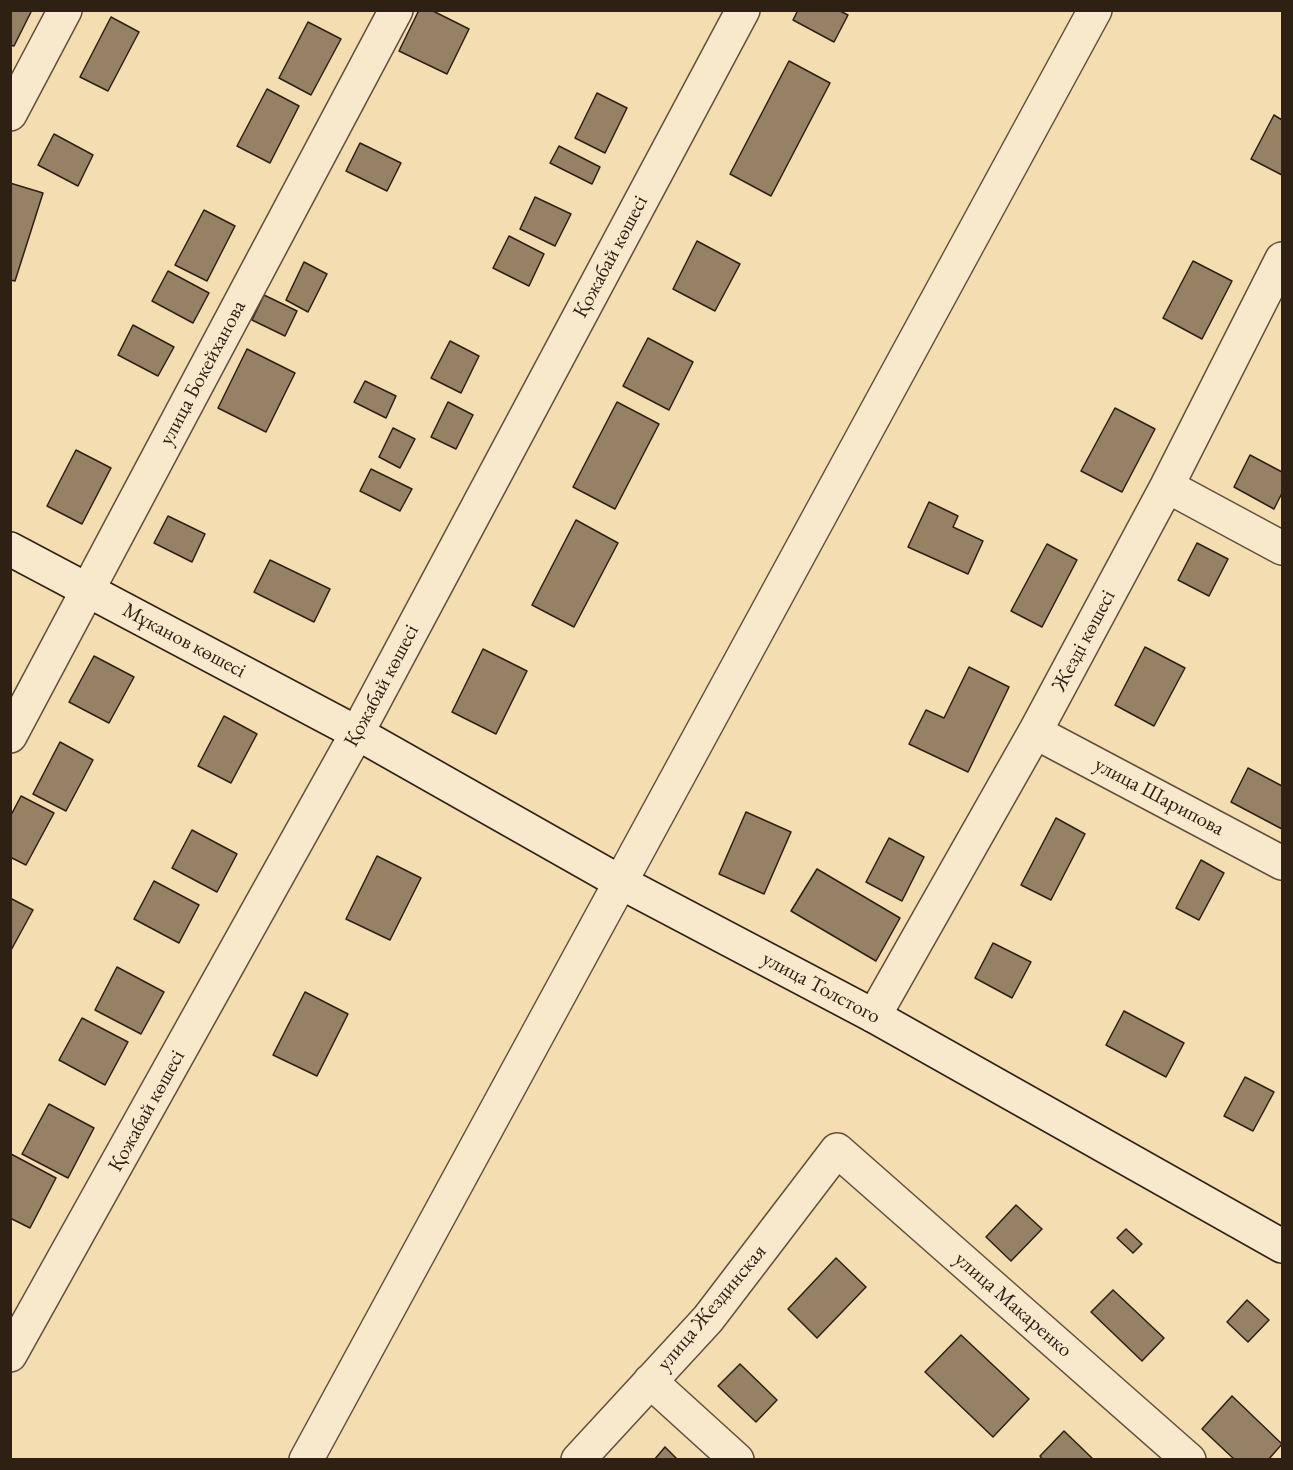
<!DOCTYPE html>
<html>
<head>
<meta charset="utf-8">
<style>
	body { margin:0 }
	#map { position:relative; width:1293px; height:1470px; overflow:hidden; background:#f4ddb1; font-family:"EB Garamond",serif }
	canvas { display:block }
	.frame { position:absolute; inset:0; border:12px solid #2e2013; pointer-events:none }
</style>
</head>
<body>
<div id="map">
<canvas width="1293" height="1470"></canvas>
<div class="frame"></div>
</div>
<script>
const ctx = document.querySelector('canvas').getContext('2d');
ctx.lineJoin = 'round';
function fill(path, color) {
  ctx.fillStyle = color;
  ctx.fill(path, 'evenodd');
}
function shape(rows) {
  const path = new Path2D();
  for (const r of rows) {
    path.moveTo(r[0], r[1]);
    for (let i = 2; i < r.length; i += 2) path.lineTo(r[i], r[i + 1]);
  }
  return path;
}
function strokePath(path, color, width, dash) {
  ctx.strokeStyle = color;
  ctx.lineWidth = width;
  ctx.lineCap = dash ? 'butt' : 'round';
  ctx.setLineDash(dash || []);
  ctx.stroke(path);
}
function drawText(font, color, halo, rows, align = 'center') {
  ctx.font = font + ' "EB Garamond",serif';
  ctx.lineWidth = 4.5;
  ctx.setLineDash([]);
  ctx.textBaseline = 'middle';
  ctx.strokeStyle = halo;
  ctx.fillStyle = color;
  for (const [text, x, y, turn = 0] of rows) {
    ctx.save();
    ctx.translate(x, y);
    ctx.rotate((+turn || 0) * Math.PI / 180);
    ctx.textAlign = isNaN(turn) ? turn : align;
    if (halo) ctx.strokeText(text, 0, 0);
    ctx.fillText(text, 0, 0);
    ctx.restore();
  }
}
const building = shape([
	[10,10,32,10,14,46,10,45,10,10],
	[419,10,431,10,469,29,447,74,399,51,419,10],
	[798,10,838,10,848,15,834,42,793,20,798,10],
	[111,17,139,32,108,91,80,77,111,17],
	[308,22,341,39,311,95,279,78,308,22],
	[789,61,830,83,771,196,730,174,789,61],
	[267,89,299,106,270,163,237,146,267,89],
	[597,93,627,108,605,153,575,138,597,93],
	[1274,115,1282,120,1282,175,1251,159,1274,115],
	[54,134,93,155,78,186,38,165,54,134],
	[360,143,401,163,387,191,346,171,360,143],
	[559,146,600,167,592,184,550,163,559,146],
	[10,183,43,193,15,281,10,280,10,183],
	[535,197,571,214,555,246,520,229,535,197],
	[204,210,235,226,207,281,175,265,204,210],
	[509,236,544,254,529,286,493,268,509,236],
	[697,241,740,264,715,311,673,289,697,241],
	[1193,261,1232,281,1202,339,1163,318,1193,261],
	[304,262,327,274,308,312,286,300,304,262],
	[168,271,209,293,193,323,152,301,168,271],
	[264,295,297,311,285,336,252,320,264,295],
	[133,325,174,347,158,376,118,355,133,325],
	[648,338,693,362,669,410,623,386,648,338],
	[450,341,479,356,461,393,431,378,450,341],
	[247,349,295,373,266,432,218,408,247,349],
	[365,381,396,396,386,418,354,402,365,381],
	[448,402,473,415,456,449,431,437,448,402],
	[617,402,659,424,615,509,573,487,617,402],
	[1115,408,1155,429,1122,492,1081,471,1115,408],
	[393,428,415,439,400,468,379,457,393,428],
	[76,450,111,468,82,524,47,506,76,450],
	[1250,455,1282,472,1282,493,1274,509,1234,487,1250,455],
	[371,469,412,489,400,511,360,491,371,469],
	[929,502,958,516,953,527,983,541,968,574,908,547,929,502],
	[168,516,205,534,192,562,154,543,168,516],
	[576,520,618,543,574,627,532,605,576,520],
	[1197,543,1228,559,1209,596,1178,580,1197,543],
	[1047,544,1077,560,1042,627,1011,611,1047,544],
	[270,560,330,589,314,622,254,592,270,560],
	[1145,647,1185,668,1154,726,1115,705,1145,647],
	[483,649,527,671,496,734,452,712,483,649],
	[94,656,134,677,109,723,69,702,94,656],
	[969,667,1009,687,968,772,909,744,926,710,944,718,969,667],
	[224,716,257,734,231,783,198,766,224,716],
	[60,742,93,760,66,811,33,794,60,742],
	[1248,768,1282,786,1282,829,1231,802,1248,768],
	[21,796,54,813,26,865,10,857,10,817,21,796],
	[746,812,791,832,764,894,719,874,746,812],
	[1056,818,1085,834,1051,900,1021,885,1056,818],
	[192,830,237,854,217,892,172,868,192,830],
	[889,838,924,857,902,901,866,882,889,838],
	[377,856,421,878,390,940,346,919,377,856],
	[1201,860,1224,873,1199,920,1176,908,1201,860],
	[817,869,900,918,876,961,791,911,817,869],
	[154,881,199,905,179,943,134,919,154,881],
	[10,898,33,910,10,952,10,898],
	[993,943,1031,962,1012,998,975,978,993,943],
	[117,967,164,992,141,1034,95,1010,117,967],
	[305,992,348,1014,317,1076,273,1055,305,992],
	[1124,1011,1184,1043,1166,1077,1106,1045,1124,1011],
	[82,1018,128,1042,105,1085,59,1060,82,1018],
	[1245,1077,1274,1092,1253,1131,1224,1116,1245,1077],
	[49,1104,94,1128,68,1178,22,1154,49,1104],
	[11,1154,56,1178,30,1228,10,1218,11,1154],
	[1016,1205,1042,1229,1011,1261,986,1237,1016,1205],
	[1126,1229,1142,1244,1133,1253,1117,1238,1126,1229],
	[836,1258,866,1287,817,1338,788,1309,836,1258],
	[1113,1290,1164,1338,1142,1361,1091,1312,1113,1290],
	[1247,1300,1269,1320,1248,1342,1227,1322,1247,1300],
	[961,1335,1029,1399,993,1437,925,1372,961,1335],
	[740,1364,777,1400,756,1422,718,1386,740,1364],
	[1232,1396,1282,1444,1268,1460,1235,1460,1202,1429,1232,1396],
	[1064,1431,1094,1460,1043,1460,1040,1456,1064,1431],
	[665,1447,678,1460,654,1460,665,1447]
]);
const street = shape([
	[10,114,65,10],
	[1167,486,1282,548],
	[1035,732,1282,863],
	[10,736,396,10],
	[874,1016,1035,732,1167,486,1282,259],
	[10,1355,357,733,743,10],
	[650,1381,737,1460],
	[306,1460,1095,10],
	[578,1460,708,1319,837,1150,1189,1460]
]);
const secondary = shape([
	[10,549,357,733,620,882,874,1016,1282,1246]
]);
const streetNames = [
	["Қожабай көшесі",611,257,-62],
	["улица Бокейханова",203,373,-62],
	["Мұканов көшесі",184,641,28],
	["Жезді көшесі",1084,641,-62],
	["Қожабай көшесі",382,686,-62],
	["улица Шарипова",1159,797,28],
	["улица Толстого",821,988,28],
	["Қожабай көшесі",147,1111,-61],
	["улица Макаренко",1013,1305,41],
	["улица Жездинская",712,1308,-50]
];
fill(building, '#958265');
strokePath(building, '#2e2013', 1.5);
strokePath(street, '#604f3a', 36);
strokePath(secondary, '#2e2013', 36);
strokePath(street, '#f8e9cc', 33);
strokePath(secondary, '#f8e9cc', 33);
drawText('21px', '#2e2013', '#f8e9cc', streetNames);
</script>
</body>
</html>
